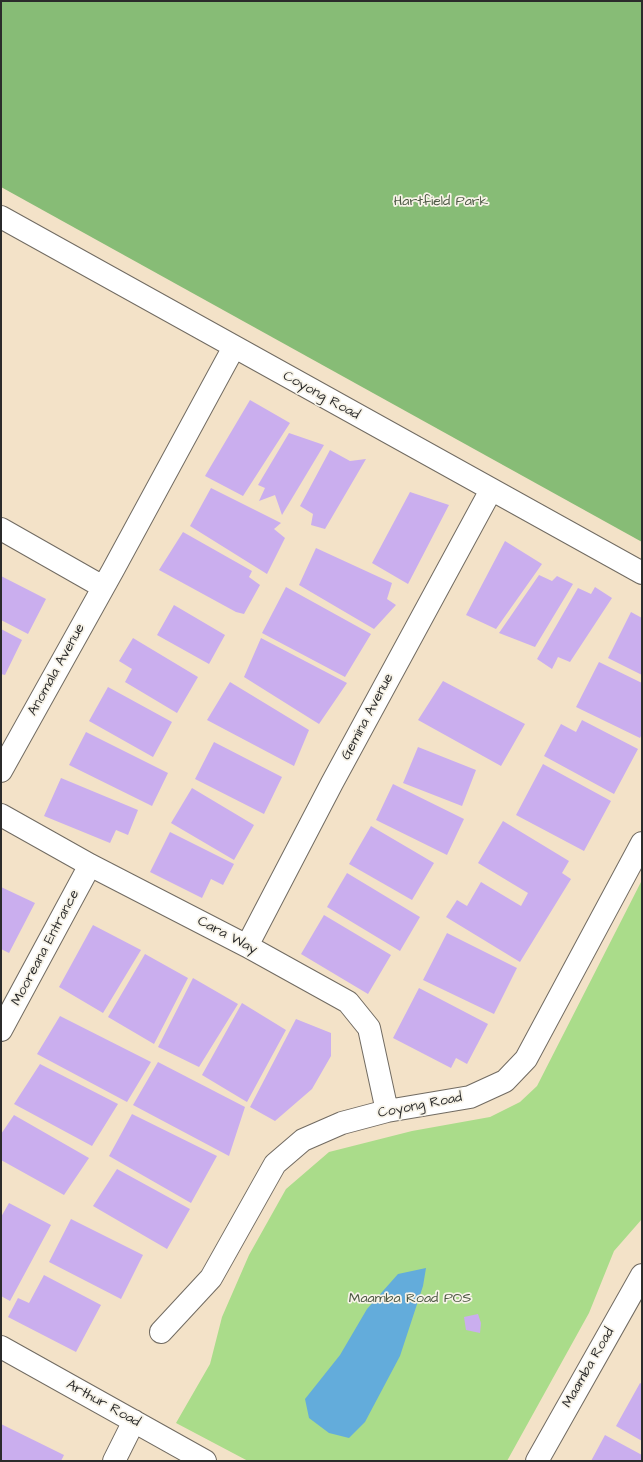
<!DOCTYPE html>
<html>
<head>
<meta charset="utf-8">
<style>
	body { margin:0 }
	#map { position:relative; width:643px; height:1462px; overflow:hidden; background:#f3e2c8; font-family:"Architects Daughter",sans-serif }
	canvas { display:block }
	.frame { position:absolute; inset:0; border:2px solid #2b2b2b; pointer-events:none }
</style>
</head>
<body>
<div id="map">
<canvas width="643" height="1462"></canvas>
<div class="frame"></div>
</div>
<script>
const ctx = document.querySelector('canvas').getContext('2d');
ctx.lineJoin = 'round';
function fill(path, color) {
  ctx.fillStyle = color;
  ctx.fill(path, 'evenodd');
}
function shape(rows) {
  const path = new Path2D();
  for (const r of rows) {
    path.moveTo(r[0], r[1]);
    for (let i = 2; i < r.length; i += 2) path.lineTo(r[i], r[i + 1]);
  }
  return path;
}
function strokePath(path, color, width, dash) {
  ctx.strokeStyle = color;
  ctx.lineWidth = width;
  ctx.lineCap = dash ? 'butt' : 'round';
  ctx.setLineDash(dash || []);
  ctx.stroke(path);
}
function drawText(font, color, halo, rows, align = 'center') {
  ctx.font = font + ' "Architects Daughter",sans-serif';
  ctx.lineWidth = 3.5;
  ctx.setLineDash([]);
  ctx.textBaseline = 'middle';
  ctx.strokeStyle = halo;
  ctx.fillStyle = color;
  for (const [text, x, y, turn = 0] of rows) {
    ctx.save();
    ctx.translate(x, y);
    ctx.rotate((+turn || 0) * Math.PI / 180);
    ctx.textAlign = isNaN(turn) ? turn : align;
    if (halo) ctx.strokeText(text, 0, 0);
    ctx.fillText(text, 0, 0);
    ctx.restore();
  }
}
const green = shape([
	[642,880,642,1219,614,1251,589,1313,507,1461,248,1461,176,1423,210,1364,222,1317,249,1255,286,1189,329,1152,412,1131,490,1117,520,1102,537,1086]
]);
const forest = shape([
	[1,1,642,1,642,542,1,187]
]);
const water = shape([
	[426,1268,423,1286,400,1356,365,1422,349,1438,329,1433,309,1418,305,1399,340,1355,367,1309,398,1274]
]);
const building = shape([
	[250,400,290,423,243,496,205,476],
	[289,433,324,445,282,515,275,495,259,501,265,488,258,485],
	[330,450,350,461,366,459,325,529,311,525,313,514,300,506],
	[211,488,281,523,274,529,285,538,267,574,190,526],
	[410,492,449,505,408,584,372,563],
	[183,532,252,571,249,577,260,585,244,614,236,612,159,570],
	[505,541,542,564,496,629,466,615],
	[316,548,392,583,387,599,396,605,374,629,299,585],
	[539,575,552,581,557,576,573,584,535,647,499,633],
	[1,576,46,599,28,634,1,620],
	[286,587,371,634,345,677,262,633],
	[595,587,612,598,570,662,558,657,552,669,537,659,578,588,591,594],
	[174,605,225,635,209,664,157,635],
	[631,612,642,618,642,675,608,658],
	[1,629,22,640,5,675,1,674],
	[133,638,198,677,177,713,125,682,132,669,119,661],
	[261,638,347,683,319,724,244,677],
	[599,662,642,683,642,734,640,738,576,707],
	[443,681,525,724,501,766,418,720],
	[230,682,309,730,294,766,207,720],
	[108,687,172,722,153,757,89,721],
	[582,720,638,749,614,794,544,756,561,724,576,732],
	[86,732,168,773,152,806,69,765],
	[214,742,282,777,264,814,195,779],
	[418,747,476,770,462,806,403,783],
	[543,764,611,801,584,851,516,815],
	[61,778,138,810,128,835,116,830,110,843,44,816],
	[393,784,464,819,447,855,376,820],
	[192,788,254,825,234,860,171,823],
	[503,821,569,861,562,873,571,879,520,962,446,917,457,900,467,906,481,882,521,906,528,893,478,863],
	[371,826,434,863,412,900,349,864],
	[170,832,234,864,223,885,211,879,202,898,150,872],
	[347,873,420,917,400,951,327,907],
	[1,887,35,903,9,953,1,949],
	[324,915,391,955,368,994,301,954],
	[93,925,141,950,103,1013,59,987],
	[447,933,517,968,494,1014,423,980],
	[145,954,188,978,154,1044,108,1017],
	[193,978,238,1004,199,1067,158,1047],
	[419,988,488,1024,467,1064,456,1058,451,1068,393,1038],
	[242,1003,286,1030,247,1102,202,1075],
	[60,1016,151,1062,127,1102,37,1054],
	[296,1019,331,1033,331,1056,312,1089,275,1121,250,1107],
	[158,1062,245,1107,229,1156,133,1105],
	[40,1064,118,1104,92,1146,14,1104],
	[132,1114,217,1156,191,1203,109,1156],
	[14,1115,89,1158,64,1195,1,1160,1,1134],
	[117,1169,190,1209,167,1249,93,1206],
	[9,1203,51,1225,10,1301,1,1296,1,1217],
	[71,1219,143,1255,121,1299,49,1262],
	[44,1275,101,1305,76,1352,8,1317,18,1298,29,1303],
	[478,1314,481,1323,480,1333,466,1330,464,1317],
	[640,1383,642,1384,642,1441,616,1426],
	[1,1424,64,1455,61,1461,1,1461],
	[605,1435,642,1455,642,1461,591,1461]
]);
const street = shape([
	[1,217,642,573],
	[1,529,103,587],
	[1,771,113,570,234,347],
	[1,815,90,865,247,946,348,1002,369,1028,387,1111],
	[247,946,332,783,491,490],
	[1,1030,90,865],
	[161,1332,211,1278,275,1164,303,1140,342,1123,387,1111,470,1097,505,1081,526,1059,642,843],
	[1,1347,205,1461],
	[114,1461,134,1421],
	[537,1461,642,1275]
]);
const parkNames = [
	["Hartfield Park",441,202],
	["Maamba Road POS",410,1299]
];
const streetNames = [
	["Coyong Road",321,396,29],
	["Anomala Avenue",57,670,-61],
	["Gemina Avenue",368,717,-62],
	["Cara Way",227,936,28],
	["Mooreana Entrance",46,948,-62],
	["Coyong Road",420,1106,-11],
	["Maamba Road",589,1368,-60],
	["Arthur Road",103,1404,29]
];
fill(green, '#aadc8a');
fill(forest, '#87bc76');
fill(water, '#63acdb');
fill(building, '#caaeee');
strokePath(street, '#716b62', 24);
strokePath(street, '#fff', 22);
drawText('14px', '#4b5743', '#f7f3e8', parkNames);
drawText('14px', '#2b2b2b', '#f7f3e8', streetNames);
</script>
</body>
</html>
